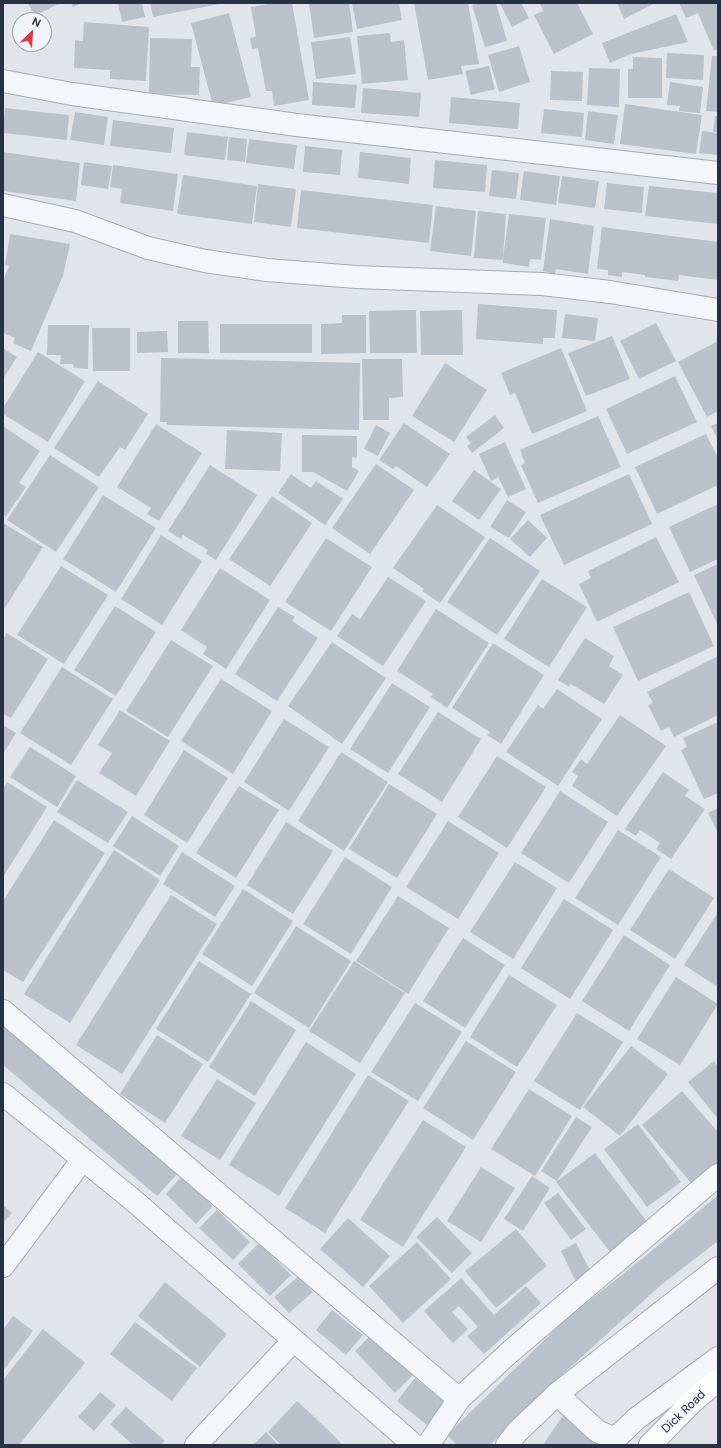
<!DOCTYPE html>
<html>
<head>
<meta charset="utf-8">
<style>
	body { margin:0 }
	#map { position:relative; width:721px; height:1448px; overflow:hidden; background:#e1e5eb; font-family:"DM Sans",sans-serif }
	canvas { display:block }
	.frame { position:absolute; inset:0; border:4px solid #273145; pointer-events:none }
	.north { position:absolute; left:12px; top:12px; width:40px; height:40px; box-sizing:border-box; background:#f1f4f8; border:1px solid #a0a6b0; border-radius:50%; rotate:25deg; font-size:11px; font-weight:700; line-height:16px; text-align:center; color:#273145 }
	.north::after { content:''; display:block; margin:auto; width:14px; height:18px; background:#dc3a50; clip-path:polygon(50% 0,100% 100%,50% 72%,0 100%) }
</style>
</head>
<body>
<div id="map">
<canvas width="721" height="1448"></canvas>
<div class="frame"></div>
<div class="north">N</div>
</div>
<script>
const ctx = document.querySelector('canvas').getContext('2d');
ctx.lineJoin = 'round';
function fill(path, color) {
  ctx.fillStyle = color;
  ctx.fill(path, 'evenodd');
}
function shape(rows) {
  const path = new Path2D();
  for (const r of rows) {
    path.moveTo(r[0], r[1]);
    for (let i = 2; i < r.length; i += 2) path.lineTo(r[i], r[i + 1]);
  }
  return path;
}
function strokePath(path, color, width, dash) {
  ctx.strokeStyle = color;
  ctx.lineWidth = width;
  ctx.lineCap = dash ? 'butt' : 'round';
  ctx.setLineDash(dash || []);
  ctx.stroke(path);
}
function drawText(font, color, halo, rows, align = 'center') {
  ctx.font = font + ' "DM Sans",sans-serif';
  ctx.lineWidth = 3;
  ctx.setLineDash([]);
  ctx.textBaseline = 'middle';
  ctx.strokeStyle = halo;
  ctx.fillStyle = color;
  for (const [text, x, y, turn = 0] of rows) {
    ctx.save();
    ctx.translate(x, y);
    ctx.rotate((+turn || 0) * Math.PI / 180);
    ctx.textAlign = isNaN(turn) ? turn : align;
    if (halo) ctx.strokeText(text, 0, 0);
    ctx.fillText(text, 0, 0);
    ctx.restore();
  }
}
const building = shape([
	[28,3,60,3,35,16],
	[71,3,82,3,73,7],
	[118,3,142,3,145,17,122,22],
	[150,3,219,3,219,4,153,17],
	[274,3,292,3,309,100,274,106,272,91,266,91,258,48,252,49,250,38,256,37,251,7],
	[309,3,349,3,353,32,314,38],
	[352,3,399,3,402,20,357,29],
	[414,3,468,3,479,64,461,66,463,74,428,80],
	[478,3,496,3,507,41,485,47,472,5],
	[501,3,521,3,529,18,512,27,500,4],
	[540,3,577,3,593,34,554,54,534,15,543,11],
	[617,3,655,3,624,19],
	[679,3,718,3,718,49,714,51,698,13,686,18],
	[229,13,251,97,213,106,191,23],
	[676,14,688,42,631,54,610,63,602,43],
	[84,22,149,27,146,81,110,79,110,70,74,68,75,40,83,41],
	[390,33,391,42,404,40,408,80,362,84,357,36],
	[350,37,356,74,316,79,311,42],
	[150,38,192,39,191,67,200,67,199,95,149,94],
	[519,46,530,82,499,92,488,55],
	[667,53,704,55,703,80,666,78],
	[712,56,718,56,718,112,706,111],
	[633,57,662,58,662,98,628,98,628,69,633,69],
	[489,66,495,89,471,95,465,71],
	[589,68,620,69,619,107,587,105],
	[551,71,583,72,582,101,550,100],
	[313,82,357,85,355,108,312,105],
	[670,82,703,87,700,113,679,111,680,106,667,105],
	[363,88,421,93,419,117,361,113],
	[451,97,520,103,518,129,449,123],
	[625,104,702,115,696,154,620,144],
	[5,108,69,115,67,140,3,133],
	[544,109,584,113,582,137,541,133],
	[588,111,618,115,614,144,585,140],
	[75,112,108,117,104,145,70,140],
	[715,116,718,116,718,132,713,132],
	[113,120,174,128,171,153,110,146],
	[702,131,718,133,718,155,699,153],
	[187,132,228,137,225,160,184,155],
	[229,137,247,139,245,162,227,160],
	[249,139,297,145,294,169,246,163],
	[305,146,342,150,340,175,303,172],
	[3,152,80,163,76,201,3,191],
	[360,152,411,158,409,184,358,178],
	[435,160,487,165,485,192,433,188],
	[84,162,112,166,108,189,81,185],
	[113,165,178,174,173,211,120,203,122,189,110,187],
	[492,170,519,173,516,199,489,196],
	[524,171,560,176,556,205,520,200],
	[183,175,257,186,252,224,177,214],
	[562,176,599,181,595,208,558,203],
	[607,183,644,187,642,213,604,209],
	[258,184,296,189,291,227,254,222],
	[649,186,718,193,718,224,645,216],
	[301,190,433,205,429,243,297,228],
	[436,206,476,211,471,256,430,251],
	[478,211,506,214,503,258,509,214,546,218,541,260,530,259,529,267,503,263,503,260,474,258],
	[550,219,594,226,588,274,556,269,555,274,543,271],
	[602,227,718,242,718,280,679,275,678,281,645,277,645,275,622,272,622,277,608,275,608,270,597,269],
	[10,234,70,244,63,276,31,351,13,343,15,338,3,333,3,281,9,266,5,265],
	[478,304,557,310,555,338,543,338,543,344,476,339],
	[416,310,417,353,370,353,369,311],
	[462,310,463,355,421,355,420,311],
	[565,314,598,318,595,341,562,338],
	[342,315,366,315,366,353,321,354,321,324,342,323],
	[178,321,208,321,209,353,178,353],
	[656,323,676,361,639,379,620,341],
	[220,324,312,324,312,353,220,353],
	[48,325,89,325,88,369,74,368,73,364,60,364,61,355,47,355],
	[92,328,130,328,130,371,93,371],
	[167,331,168,352,137,353,137,332],
	[612,336,630,379,586,396,568,353],
	[718,341,718,411,707,417,678,362],
	[3,348,17,357,3,379],
	[561,348,587,411,532,434,515,393,510,395,501,373],
	[38,352,85,381,48,442,3,414,3,408],
	[161,358,360,363,359,430,167,425,167,422,160,422],
	[362,359,402,359,403,397,389,398,389,420,363,420],
	[445,363,487,390,454,442,412,416],
	[675,376,697,422,627,454,606,409],
	[98,381,148,414,125,450,120,447,99,477,54,448],
	[495,415,504,428,472,453,467,446,471,443,466,437],
	[598,416,621,467,538,503,521,465,525,463,520,450],
	[404,423,450,454,427,487,396,466,393,469,379,460],
	[718,423,718,440,711,426],
	[156,424,202,453,159,521,147,514,151,508,117,487],
	[376,425,390,433,378,456,364,449],
	[3,426,40,451,19,483,26,487,6,516,3,514],
	[227,430,282,433,280,471,225,469],
	[706,434,718,458,718,485,657,514,635,467],
	[302,435,357,436,357,458,352,457,352,467,359,471,347,491,313,472,302,472],
	[505,442,526,489,508,497,498,477,491,481,479,454],
	[50,455,99,487,56,552,7,520],
	[376,464,414,490,370,554,332,528],
	[210,465,257,495,216,560,206,554,208,550,183,535,181,539,168,531],
	[474,470,501,489,479,520,452,501],
	[291,474,311,488,316,481,343,499,325,525,278,493],
	[629,474,652,524,564,565,540,515],
	[103,495,156,528,116,592,63,559],
	[272,496,312,523,270,586,229,559],
	[507,500,526,512,509,538,490,527],
	[718,504,718,559,690,572,669,527],
	[437,505,485,537,440,603,422,591,424,589,393,568],
	[528,520,547,538,530,557,510,539],
	[3,523,43,547,5,608,3,606],
	[161,535,202,561,162,625,121,599],
	[656,537,679,582,597,622,579,584,591,578,588,571],
	[326,538,372,567,331,631,285,602],
	[490,538,540,571,497,635,447,602],
	[718,564,718,626,694,575],
	[61,566,108,595,64,664,17,635],
	[220,568,270,600,226,669,203,654,207,647,181,630],
	[388,577,426,601,383,666,337,636,352,614,360,619],
	[542,579,587,607,549,667,504,639],
	[689,592,714,646,638,681,613,627],
	[115,606,156,632,116,696,74,670],
	[278,607,295,617,292,621,318,638,277,701,235,674],
	[436,609,489,643,447,708,431,697,433,694,397,671],
	[7,633,48,659,11,718,3,714,3,640],
	[585,638,614,656,609,666,623,675,604,704,571,684,569,687,558,680],
	[171,640,213,666,168,737,126,711],
	[332,642,386,678,342,744,288,706],
	[493,643,544,675,501,744,487,735,490,732,452,708],
	[718,656,718,715,674,737,669,727,661,731,648,705,653,703,647,692],
	[62,667,113,699,71,765,20,733],
	[221,679,272,711,233,774,181,741],
	[392,683,430,707,388,773,350,749],
	[557,689,602,719,558,786,506,752,538,705,543,709],
	[120,710,170,741,136,796,99,773,112,753,98,745],
	[438,712,481,739,442,802,398,774],
	[620,715,666,746,617,816,572,786,578,776,572,772,581,759,587,764],
	[284,719,329,747,289,811,244,782],
	[718,722,718,793,704,799,681,750,687,747,683,738],
	[3,725,16,733,3,754],
	[30,747,76,776,57,807,10,777],
	[184,750,228,778,187,843,144,815],
	[341,752,388,782,344,851,298,821],
	[497,756,546,787,507,848,458,817],
	[663,772,689,790,685,796,705,809,671,859,656,849,660,843,640,830,636,836,625,829],
	[77,780,128,812,108,843,57,812],
	[7,782,47,807,3,877,3,789],
	[389,784,437,814,397,878,349,849],
	[239,786,279,810,236,878,196,853],
	[560,791,608,822,569,883,521,853],
	[718,808,718,833,708,813],
	[132,816,179,846,160,876,113,846],
	[54,820,105,853,23,982,3,970,3,901],
	[448,821,499,853,458,919,406,887],
	[286,822,333,851,293,914,247,885],
	[618,830,661,857,618,925,575,898],
	[114,850,160,880,70,1023,24,994],
	[182,852,235,886,215,917,163,884],
	[345,857,392,887,351,954,303,924],
	[515,862,557,888,513,959,470,932],
	[669,869,714,898,675,959,630,930],
	[243,889,293,921,252,986,202,954],
	[171,895,217,924,122,1074,76,1045],
	[398,896,449,928,408,994,356,961],
	[564,899,613,930,570,999,521,968],
	[718,912,718,987,684,965],
	[296,926,351,961,309,1028,254,993],
	[624,935,670,965,629,1031,582,1001],
	[463,938,505,965,465,1028,423,1001],
	[199,961,251,994,208,1062,156,1029],
	[354,961,405,993,360,1063,309,1031],
	[509,975,557,1005,517,1067,470,1037],
	[676,977,718,1004,680,1065,637,1039],
	[251,1001,296,1030,255,1096,209,1067],
	[415,1003,462,1032,418,1101,371,1072],
	[577,1013,623,1042,580,1110,534,1081],
	[3,1025,177,1174,157,1196,3,1065],
	[157,1035,203,1064,165,1123,120,1094],
	[466,1041,516,1072,473,1140,423,1108],
	[306,1042,356,1074,279,1196,229,1165],
	[631,1046,668,1074,620,1136,583,1107],
	[714,1061,718,1067,718,1119,688,1082],
	[368,1075,409,1101,325,1233,285,1208],
	[217,1079,256,1103,220,1160,181,1136],
	[529,1089,572,1116,535,1176,491,1149],
	[682,1091,718,1132,718,1162,692,1184,642,1125],
	[576,1117,592,1127,557,1181,541,1171],
	[423,1120,466,1147,403,1247,360,1220],
	[638,1124,681,1182,647,1207,604,1149],
	[595,1153,648,1223,610,1252,556,1182],
	[481,1167,515,1188,481,1242,447,1221],
	[182,1176,213,1206,196,1224,166,1194],
	[532,1176,550,1188,523,1231,504,1219],
	[558,1193,586,1229,571,1240,544,1203],
	[718,1195,718,1241,661,1285,564,1373,490,1445,457,1445,447,1435,567,1318,642,1259],
	[3,1205,12,1213,3,1223],
	[217,1210,250,1242,233,1260,199,1228],
	[437,1217,472,1253,452,1273,416,1237],
	[348,1218,390,1256,363,1287,320,1249],
	[516,1229,547,1266,496,1308,465,1271],
	[417,1242,451,1279,403,1323,369,1286],
	[259,1243,291,1275,270,1296,238,1264],
	[576,1243,592,1274,576,1282,561,1251],
	[299,1276,313,1292,289,1313,274,1297],
	[461,1278,494,1315,526,1286,541,1303,484,1354,467,1336,478,1327,459,1306,452,1312,468,1329,453,1343,424,1311],
	[165,1282,227,1334,200,1367,138,1316],
	[332,1310,363,1335,346,1355,316,1330],
	[13,1316,33,1331,3,1371,3,1330],
	[135,1322,197,1368,172,1401,110,1354],
	[43,1329,85,1363,19,1445,3,1445,3,1380],
	[370,1336,385,1352,388,1349,413,1375,395,1393,355,1351],
	[415,1378,447,1404,428,1426,397,1401],
	[100,1392,116,1405,94,1431,78,1417],
	[297,1401,328,1430,343,1445,281,1445,268,1432],
	[126,1407,165,1441,161,1445,133,1445,110,1424],
	[564,1414,603,1440,600,1445,543,1445],
	[266,1432,278,1445,253,1445]
]);
const minor = shape([
	[3,81,72,94,297,125,718,173],
	[3,205,75,221,148,248,205,261,267,270,356,277,542,284,610,292,718,310],
	[3,1011,459,1399],
	[3,1094,133,1200,414,1445],
	[3,1266,83,1159],
	[557,1394,597,1431,615,1439,636,1419,718,1358],
	[196,1445,294,1340],
	[428,1445,459,1399,511,1351,718,1175],
	[507,1445,517,1432,557,1394,718,1268]
]);
const major = shape([
	[650,1445,692,1402,718,1380]
]);
const streetNames = [
	["Dick Road",684,1412,-44]
];
fill(building, '#bac1cb');
strokePath(minor, '#a5abb6', 24);
strokePath(major, '#9fa8b8', 24);
strokePath(minor, '#f4f6f9', 22);
strokePath(major, '#fff', 22);
drawText('12px', '#273145', '#f1f4f8', streetNames);
</script>
</body>
</html>
